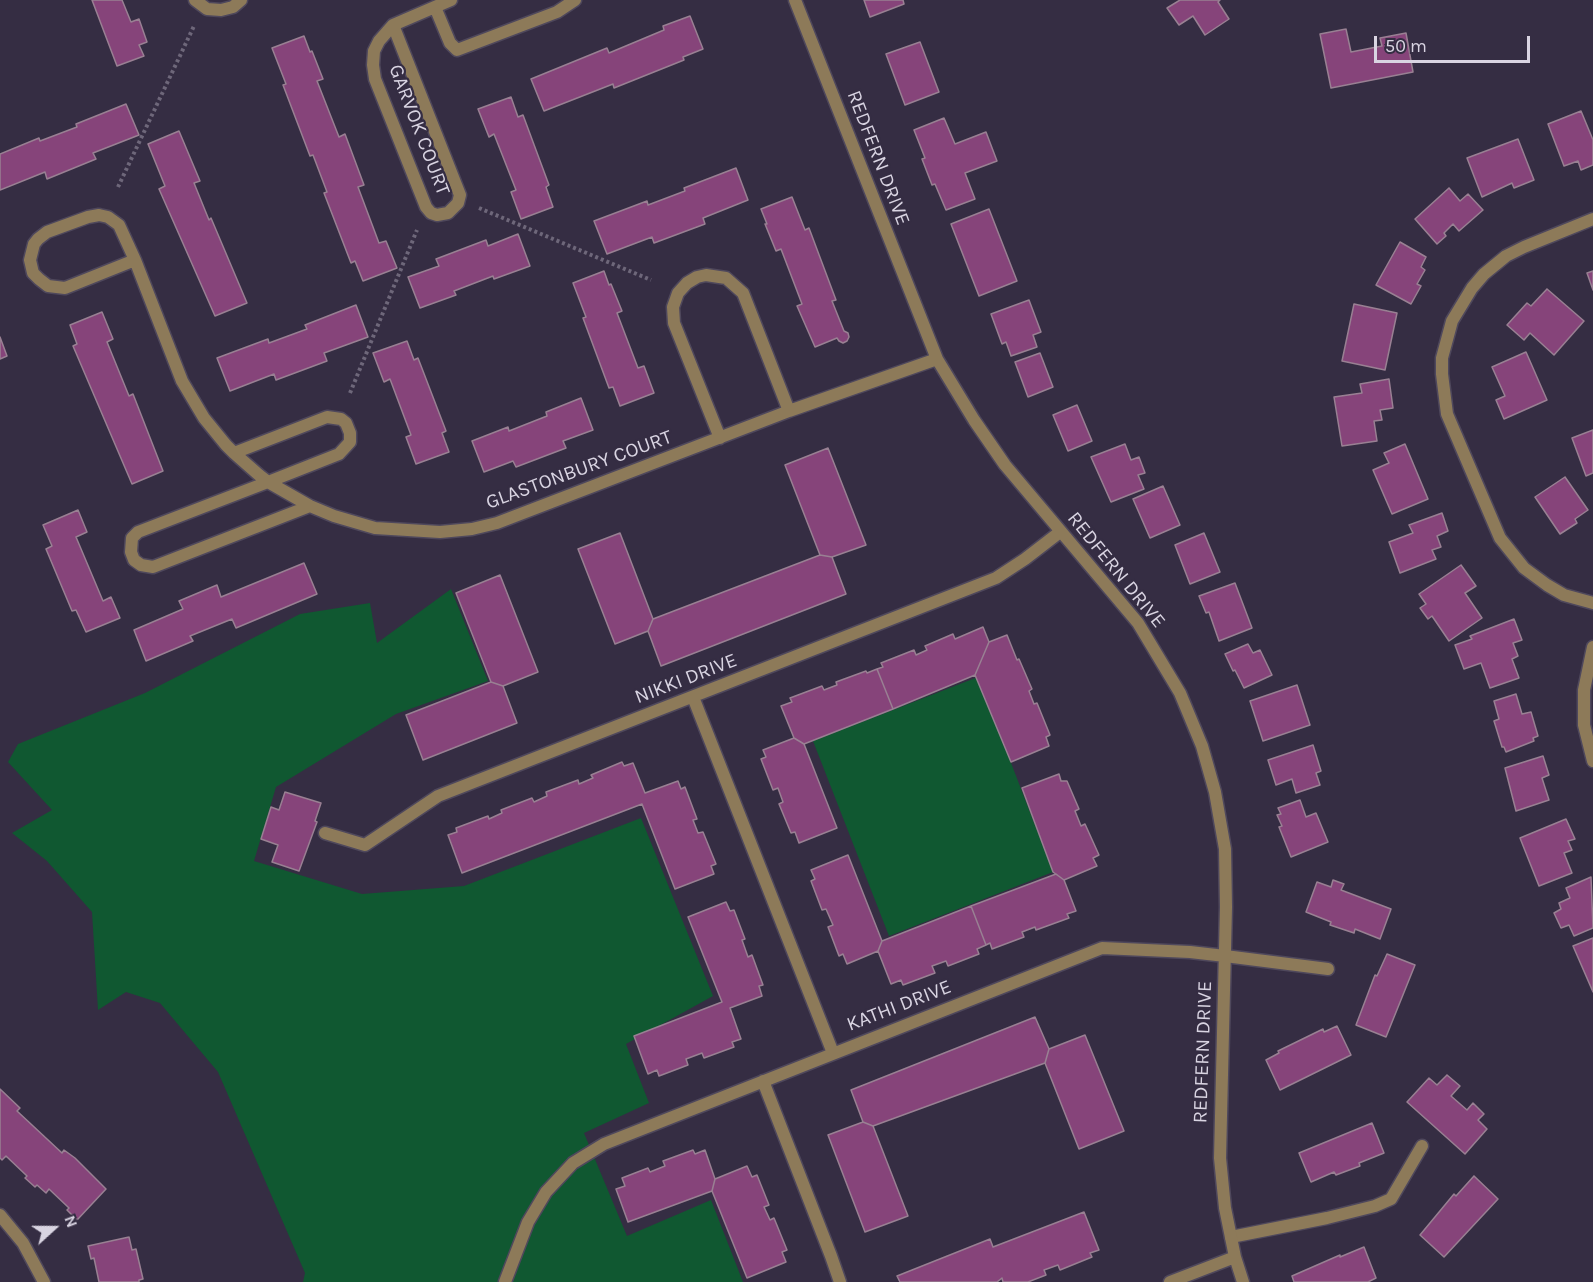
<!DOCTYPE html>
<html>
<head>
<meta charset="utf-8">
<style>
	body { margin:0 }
	#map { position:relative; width:1593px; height:1282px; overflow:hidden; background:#352d43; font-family:Karla,sans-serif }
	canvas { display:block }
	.north { position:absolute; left:24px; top:1198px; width:60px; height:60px; -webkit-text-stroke:4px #352d43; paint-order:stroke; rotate:69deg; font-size:16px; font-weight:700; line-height:24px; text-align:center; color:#d9d4e2 }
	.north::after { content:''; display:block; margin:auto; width:21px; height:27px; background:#d9d4e2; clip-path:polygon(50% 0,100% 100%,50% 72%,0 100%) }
	.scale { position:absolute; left:1374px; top:36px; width:156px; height:27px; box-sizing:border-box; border:3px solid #d9d4e2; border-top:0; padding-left:8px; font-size:18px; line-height:21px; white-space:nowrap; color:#d9d4e2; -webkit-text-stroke:4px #352d43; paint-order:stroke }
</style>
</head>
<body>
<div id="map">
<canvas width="1593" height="1282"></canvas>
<div class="north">N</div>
<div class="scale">50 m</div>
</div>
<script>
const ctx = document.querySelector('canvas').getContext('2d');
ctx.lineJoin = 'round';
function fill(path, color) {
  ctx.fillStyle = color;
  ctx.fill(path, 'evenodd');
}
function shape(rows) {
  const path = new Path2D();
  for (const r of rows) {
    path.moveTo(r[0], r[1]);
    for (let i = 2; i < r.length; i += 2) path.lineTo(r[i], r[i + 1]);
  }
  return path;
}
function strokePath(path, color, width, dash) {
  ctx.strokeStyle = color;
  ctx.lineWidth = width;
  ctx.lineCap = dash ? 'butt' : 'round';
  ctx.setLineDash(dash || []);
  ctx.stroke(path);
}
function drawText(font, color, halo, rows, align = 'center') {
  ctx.font = font + ' Karla,sans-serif';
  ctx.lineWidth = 4.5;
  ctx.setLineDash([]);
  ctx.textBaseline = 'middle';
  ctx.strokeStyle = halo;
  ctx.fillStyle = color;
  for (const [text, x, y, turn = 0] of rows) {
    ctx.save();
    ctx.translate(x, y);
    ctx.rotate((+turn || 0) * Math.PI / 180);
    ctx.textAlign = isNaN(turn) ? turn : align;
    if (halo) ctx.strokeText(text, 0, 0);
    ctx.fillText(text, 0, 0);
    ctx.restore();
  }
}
const green = shape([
	[451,589,488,681,396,714,276,787,254,861,362,894,464,886,641,818,713,996,626,1044,649,1103,584,1133,627,1236,711,1200,743,1282,303,1282,305,1273,218,1072,160,1003,126,992,98,1010,92,912,47,861,12,833,52,810,8,762,18,744,145,693,300,614,370,603,377,643],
	[978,677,1053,872,889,936,813,741]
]);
const building = shape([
	[92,0,122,0,131,22,139,19,147,42,139,45,144,56,117,66,92,0],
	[864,0,903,0,904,4,870,17,864,0],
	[1180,0,1220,0,1218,2,1229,19,1205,35,1193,16,1179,25,1167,8,1180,0],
	[690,16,703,49,683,57,684,60,614,88,613,84,544,111,531,79,607,48,609,53,664,30,663,26,690,16],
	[1346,29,1351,52,1382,46,1380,38,1406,33,1413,72,1331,88,1320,34,1346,29],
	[304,36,310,52,312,51,323,79,317,81,339,137,345,134,364,185,358,187,379,243,386,241,397,268,363,281,355,261,351,263,324,193,327,192,313,155,310,156,283,85,286,84,272,48,304,36],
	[920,42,939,92,905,105,886,54,920,42],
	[511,97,518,117,523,115,549,185,546,187,553,207,521,219,511,192,516,190,494,134,489,137,478,109,511,97],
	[126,104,139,135,93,153,96,159,47,179,45,172,0,190,0,154,39,138,40,141,77,127,76,124,126,104],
	[1581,111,1593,140,1593,165,1581,170,1578,161,1564,166,1548,124,1581,111],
	[944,118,955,144,986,132,997,161,965,173,975,199,946,210,935,184,932,185,922,159,925,158,914,130,944,118],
	[179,131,200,181,194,183,209,220,211,218,247,303,215,316,159,189,165,186,148,144,179,131],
	[1518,139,1534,180,1514,188,1512,183,1482,197,1467,158,1518,139],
	[736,168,748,200,703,218,705,224,654,243,652,237,607,254,594,221,647,201,648,205,685,191,684,188,736,168],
	[1449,188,1460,201,1468,194,1483,210,1459,231,1453,224,1444,233,1446,236,1437,244,1415,219,1449,188],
	[792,197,805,230,809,228,836,300,832,301,844,331,848,333,849,337,847,341,843,343,839,341,837,338,815,347,797,306,802,304,781,249,776,251,765,224,767,224,761,209,792,197],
	[989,209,1017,281,979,296,951,224,989,209],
	[518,234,530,266,494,279,493,276,454,291,456,295,420,308,408,277,439,266,436,259,486,240,488,246,518,234],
	[1400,242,1426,257,1421,267,1425,270,1417,284,1421,286,1411,304,1376,285,1400,242],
	[604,271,609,285,611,284,622,311,617,313,638,368,644,366,654,393,620,406,613,387,609,388,583,318,586,317,573,283,604,271],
	[1593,271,1593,290,1587,273,1593,271],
	[1547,289,1584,321,1554,355,1530,333,1524,340,1507,325,1527,303,1531,306,1547,289],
	[1029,300,1041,332,1033,335,1037,347,1011,356,1006,342,1002,344,991,314,1029,300],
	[1354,304,1397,313,1385,370,1342,361,1354,304],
	[356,305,368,337,324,353,327,361,276,380,274,374,230,391,217,358,268,339,269,343,307,329,305,325,356,305],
	[102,312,113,339,107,342,129,396,133,394,163,471,132,484,73,346,77,344,70,325,102,312],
	[0,337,7,356,0,359,0,337],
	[407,341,414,360,418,358,446,431,442,433,449,452,416,464,406,437,411,435,390,379,384,382,373,353,407,341],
	[1526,352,1547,400,1504,419,1496,400,1505,396,1492,367,1526,352],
	[1040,353,1053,387,1028,397,1015,362,1040,353],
	[1389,379,1393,408,1380,410,1382,420,1374,421,1377,441,1342,446,1334,397,1362,393,1360,384,1389,379],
	[581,398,593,430,563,441,566,448,516,467,513,461,484,472,472,441,508,427,509,431,547,416,546,412,581,398],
	[1077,405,1092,441,1068,451,1053,415,1077,405],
	[1593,430,1593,473,1586,476,1572,438,1593,430],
	[1125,444,1131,460,1139,457,1145,473,1138,475,1144,489,1111,502,1091,457,1125,444],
	[1405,444,1428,499,1392,514,1373,470,1389,463,1384,453,1405,444],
	[828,448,866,545,832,557,820,555,785,465,828,448],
	[1565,477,1588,510,1575,519,1577,523,1560,534,1535,497,1565,477],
	[1163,486,1180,525,1150,538,1133,499,1163,486],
	[78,510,87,532,76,537,103,601,111,597,120,618,86,632,76,610,72,611,46,549,52,546,43,525,78,510],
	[1442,513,1448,531,1437,536,1441,547,1432,550,1436,559,1400,573,1389,542,1413,533,1409,525,1442,513],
	[620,533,653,619,648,631,615,644,578,549,620,533],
	[1204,533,1220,572,1190,584,1175,545,1204,533],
	[820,555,832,557,846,594,661,666,648,631,653,619,820,555],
	[304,563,317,594,236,628,232,619,190,636,193,641,146,661,134,630,183,609,179,601,217,585,221,597,304,563],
	[1461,565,1476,586,1465,593,1482,618,1449,641,1432,616,1428,619,1420,608,1426,604,1419,594,1461,565],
	[500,575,538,672,503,686,491,682,456,593,500,575],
	[1235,583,1252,628,1219,641,1209,612,1206,613,1199,596,1235,583],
	[1514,619,1522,640,1513,643,1518,656,1512,659,1519,678,1490,688,1481,663,1464,669,1455,645,1472,639,1470,636,1514,619],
	[983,627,989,642,975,675,893,709,877,669,883,667,881,663,914,650,916,655,927,650,925,646,953,634,955,639,983,627],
	[1007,635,1017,660,1019,659,1032,689,1029,691,1034,704,1037,703,1050,735,1046,737,1049,746,1011,762,975,675,989,642,1007,635],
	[1248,644,1253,653,1260,650,1272,675,1244,688,1235,670,1233,671,1225,654,1248,644],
	[877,669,893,709,804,744,794,738,781,706,792,702,790,698,822,686,824,690,837,685,836,682,866,671,867,673,877,669],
	[491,682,503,686,517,723,423,760,406,715,491,682],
	[1297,685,1310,725,1263,741,1250,701,1297,685],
	[1516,694,1522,714,1531,712,1538,736,1533,738,1534,741,1506,752,1504,747,1502,747,1494,721,1499,719,1494,701,1516,694],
	[794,738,804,744,837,828,799,843,795,832,791,833,779,804,783,802,778,788,773,790,761,759,766,757,763,750,794,738],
	[1313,745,1321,771,1316,773,1320,785,1296,793,1292,779,1276,785,1268,760,1313,745],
	[1543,756,1549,775,1542,778,1549,800,1516,811,1505,768,1543,756],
	[622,762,624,766,633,763,645,793,678,781,681,789,685,787,697,819,693,820,698,833,703,832,716,864,711,866,714,874,675,889,642,804,462,873,448,835,457,832,456,828,488,816,489,819,502,813,501,810,532,798,534,802,547,796,546,792,578,780,579,784,593,778,591,775,622,762],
	[1059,774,1061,781,1067,781,1079,809,1075,811,1081,826,1085,824,1099,855,1093,858,1097,866,1064,880,1053,872,1022,788,1059,774],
	[285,792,321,803,315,821,317,822,299,871,272,862,278,845,261,839,271,807,279,810,285,792],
	[1300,800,1306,817,1316,813,1328,842,1291,857,1279,827,1282,826,1277,815,1281,814,1278,808,1300,800],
	[1566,819,1575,839,1568,841,1572,850,1564,853,1572,873,1539,886,1520,838,1566,819],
	[848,855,882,941,878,951,847,964,843,954,839,956,828,927,833,925,826,909,822,910,811,881,815,879,811,870,848,855],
	[1056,874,1064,880,1076,911,1067,914,1069,918,1036,930,1035,927,1022,932,1024,937,992,949,990,943,986,945,971,906,1056,874],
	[1591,877,1593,928,1574,936,1569,925,1561,928,1554,913,1561,909,1559,903,1570,898,1566,888,1591,877],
	[1333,880,1344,884,1341,890,1391,909,1380,939,1355,929,1354,933,1330,925,1331,922,1306,912,1317,882,1331,887,1333,880],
	[726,902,730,911,734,910,745,939,742,940,748,957,752,955,763,985,759,986,762,996,730,1008,741,1039,732,1042,734,1047,704,1058,702,1053,686,1059,688,1065,659,1076,657,1070,648,1074,634,1036,722,1002,688,917,726,902],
	[971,906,986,945,977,949,979,954,948,966,946,961,932,966,935,973,903,985,901,980,891,984,878,951,882,941,971,906],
	[1593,938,1593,992,1573,946,1593,938],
	[1387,954,1415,965,1386,1037,1356,1025,1375,975,1377,976,1387,954],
	[1035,1017,1049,1049,1045,1063,873,1126,863,1122,851,1090,1035,1017],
	[1337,1026,1351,1055,1280,1090,1266,1060,1279,1053,1278,1051,1323,1029,1324,1032,1337,1026],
	[1085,1035,1124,1131,1079,1149,1045,1063,1049,1049,1085,1035],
	[1447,1075,1460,1086,1451,1096,1467,1110,1473,1103,1484,1114,1478,1120,1487,1129,1465,1154,1407,1102,1429,1078,1437,1085,1447,1075],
	[0,1089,20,1108,17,1111,62,1153,64,1150,75,1158,106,1189,77,1220,67,1210,69,1208,49,1189,46,1193,37,1185,35,1187,25,1178,27,1176,6,1156,2,1160,0,1158,0,1089],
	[863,1122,873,1126,908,1216,865,1232,828,1135,863,1122],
	[1372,1123,1384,1153,1359,1163,1360,1166,1336,1175,1334,1172,1311,1182,1299,1153,1372,1123],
	[693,1150,695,1154,705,1150,715,1179,712,1191,628,1222,616,1189,625,1186,622,1178,648,1168,650,1172,665,1166,663,1161,693,1150],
	[747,1166,752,1177,757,1175,769,1205,764,1207,770,1220,774,1218,787,1250,782,1252,786,1262,747,1278,712,1191,715,1179,747,1166],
	[1474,1176,1498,1199,1444,1257,1420,1235,1454,1194,1456,1196,1474,1176],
	[1084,1212,1099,1250,1090,1253,1092,1257,1060,1270,1058,1265,1044,1270,1046,1275,1028,1282,1003,1282,1002,1278,997,1282,900,1282,897,1276,990,1239,993,1247,1084,1212],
	[129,1237,132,1250,136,1249,143,1279,139,1280,139,1282,99,1282,94,1258,91,1259,88,1246,129,1237],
	[1364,1247,1376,1278,1368,1282,1294,1282,1292,1276,1340,1255,1340,1257,1364,1247]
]);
const path = shape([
	[118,187,194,26],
	[479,208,651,280],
	[350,393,417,230]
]);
const lane = shape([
	[1225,956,1328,969],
	[1231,1237,1327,1218,1375,1206,1391,1199,1422,1146]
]);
const street = shape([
	[195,0,207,9,221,10,233,7,241,0],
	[795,0,937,359,974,420,1005,465,1138,623,1180,693,1202,746,1215,792,1225,849,1226,907,1220,1158,1225,1208,1235,1257,1243,1282],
	[435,7,450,43,457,50,557,12,575,0],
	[393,25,460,195,458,203,448,213,437,215,431,213,426,207,375,79,373,65,374,51,379,41,393,25,451,0],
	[99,215,108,217,119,225,135,260,65,288,48,286,39,279,33,273,30,260,34,244,38,239,47,232,88,217,99,215],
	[1593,219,1524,247,1506,256,1484,274,1472,288,1452,321,1442,358,1442,374,1447,414,1500,538,1524,568,1547,585,1564,595,1593,603],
	[135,260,182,381,204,418,226,445,234,453,259,475,268,482,339,454,350,442,350,433,346,423,341,419,327,417,234,453],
	[720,438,674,323,673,307,678,293,687,283,697,277,706,275,726,278,743,293,789,411],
	[310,506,153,567,141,565,134,560,131,552,132,538,138,532,268,482,310,506,334,516,375,528,440,532,472,529,497,523,789,411,937,359],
	[1593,647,1584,690,1584,725,1593,761],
	[693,697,833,1053],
	[325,833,365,845,438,796,996,578,1025,559,1060,532],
	[763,1081,831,1256,840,1282],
	[0,1215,23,1243,44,1282],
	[505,1282,528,1222,546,1192,573,1163,604,1144,1102,948,1190,952,1225,956],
	[1170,1282,1235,1257]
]);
const streetNames = [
	["GARVOK COURT",419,130,69],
	["REDFERN DRIVE",878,158,69],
	["GLASTONBURY COURT",579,470,-20],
	["REDFERN DRIVE",1116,570,51],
	["NIKKI DRIVE",686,679,-21],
	["KATHI DRIVE",899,1006,-21],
	["REDFERN DRIVE",1203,1052,-88]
];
fill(green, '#105831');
fill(building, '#86447a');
strokePath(building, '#998093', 1.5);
strokePath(lane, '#4f485c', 15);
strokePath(street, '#4f485c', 15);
strokePath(path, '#6e677a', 4, [3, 3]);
strokePath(lane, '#8d7a59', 12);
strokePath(street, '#8d7a59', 12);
drawText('20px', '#d9d4e2', '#352d43', streetNames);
</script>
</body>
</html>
